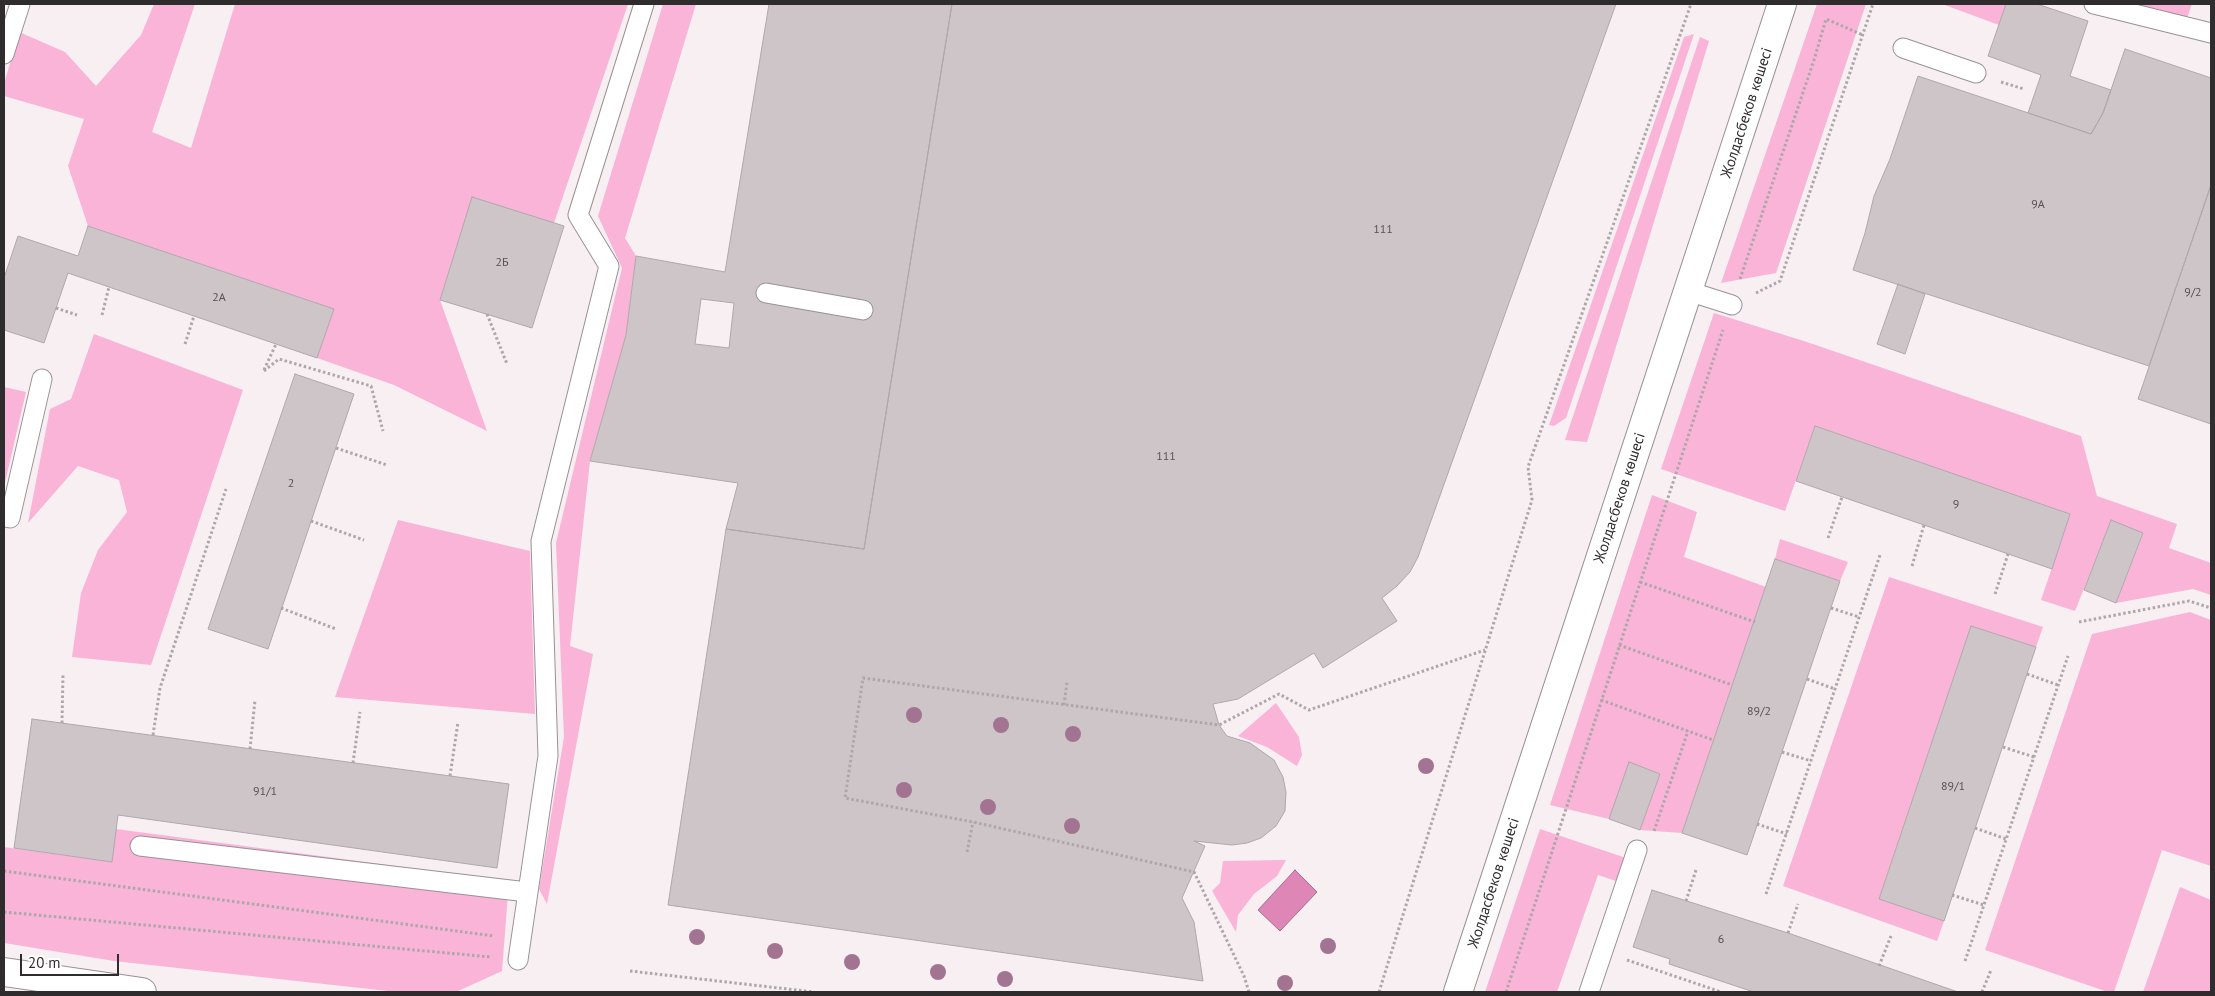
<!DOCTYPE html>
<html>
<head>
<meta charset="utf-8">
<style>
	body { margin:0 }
	#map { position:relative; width:2215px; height:996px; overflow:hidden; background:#f8eff3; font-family:"PT Sans",sans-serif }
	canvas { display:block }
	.frame { position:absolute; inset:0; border:5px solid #2f2c2d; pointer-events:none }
	.scale { position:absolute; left:20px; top:954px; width:99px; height:22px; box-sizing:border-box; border:2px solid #2f2c2d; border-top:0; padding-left:6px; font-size:15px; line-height:18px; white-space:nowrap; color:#2f2c2d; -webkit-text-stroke:4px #fff; paint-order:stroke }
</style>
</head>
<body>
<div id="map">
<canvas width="2215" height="996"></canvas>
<div class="frame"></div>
<div class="scale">20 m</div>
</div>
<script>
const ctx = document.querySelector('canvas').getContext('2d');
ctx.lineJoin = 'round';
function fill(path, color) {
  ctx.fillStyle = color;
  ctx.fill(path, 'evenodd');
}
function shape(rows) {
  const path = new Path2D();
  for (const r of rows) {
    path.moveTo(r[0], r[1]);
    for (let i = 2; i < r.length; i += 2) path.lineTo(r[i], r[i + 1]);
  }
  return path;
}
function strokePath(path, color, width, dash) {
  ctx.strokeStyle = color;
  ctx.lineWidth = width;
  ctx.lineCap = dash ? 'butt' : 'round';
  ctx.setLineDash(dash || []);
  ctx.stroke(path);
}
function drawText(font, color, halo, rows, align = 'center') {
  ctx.font = font + ' "PT Sans",sans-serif';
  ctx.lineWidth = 4;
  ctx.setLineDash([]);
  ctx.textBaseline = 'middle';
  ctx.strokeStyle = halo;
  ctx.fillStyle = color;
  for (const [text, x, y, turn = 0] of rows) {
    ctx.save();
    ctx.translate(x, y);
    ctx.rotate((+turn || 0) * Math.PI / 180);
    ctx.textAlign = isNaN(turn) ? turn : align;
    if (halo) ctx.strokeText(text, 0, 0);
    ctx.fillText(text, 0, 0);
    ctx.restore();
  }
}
const green = shape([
	[154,4,195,4,152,132,191,148,235,4,628,4,554,223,472,198,440,300,487,431,394,385,317,358,334,309,88,226,68,166,84,119,4,96,4,84,19,32,65,52,96,86,141,35],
	[663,4,696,4,625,238,636,256,626,335,590,461,570,646,593,654,547,904,539,889,564,737,556,543,622,268,598,216],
	[1817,4,1866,4,1776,273,1721,283],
	[1942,4,2006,4,1999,25],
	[2131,4,2192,4,2187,18],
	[1694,34,1566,418,1554,426,1549,425,1684,37],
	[1700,37,1709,41,1587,442,1565,440],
	[1714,313,1807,342,2081,436,2097,496,2177,524,2169,548,2211,563,2211,595,2193,589,2116,603,2143,534,2111,521,2075,611,2041,600,2070,514,1815,426,1785,511,1661,469],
	[94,334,243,390,151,665,72,657,81,593,98,550,127,512,119,480,78,466,28,523,50,409,71,399],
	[4,387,26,392,4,487],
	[1652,495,1697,512,1684,557,1766,587,1682,833,1640,830,1660,774,1630,763,1609,819,1550,805],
	[398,520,530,551,535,714,335,697],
	[1780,539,1848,562,1840,581,1775,559],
	[1889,577,2043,627,2036,647,1971,626,1879,899,1944,921,1937,941,1783,886],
	[2190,612,2211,620,2211,866,2162,850,2114,992,2108,992,1985,950,2092,634],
	[1276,703,1299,737,1302,755,1297,766,1267,747,1238,736],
	[116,829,509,881,502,971,456,992,397,992,114,961,4,943,4,847,112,862],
	[1540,829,1626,858,1619,882,1598,875,1557,992,1485,992],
	[1286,860,1277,876,1254,894,1238,915,1236,932,1212,891,1220,883,1223,861],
	[2180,887,2211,900,2211,992,2143,992]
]);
const water = shape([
	[1295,870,1317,892,1280,931,1258,910,1295,870]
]);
const building = shape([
	[769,4,952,4,864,549,726,529,738,483,590,461,626,335,636,256,725,272,769,4],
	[952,4,1616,4,1418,557,1410,572,1397,586,1382,598,1397,621,1323,668,1314,653,1238,699,1213,704,1219,725,1227,736,1250,743,1274,760,1283,777,1286,792,1285,811,1276,826,1261,838,1247,843,1232,845,1194,841,1205,846,1182,898,1194,922,1203,981,668,905,726,529,864,549,952,4],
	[2006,4,2037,4,2088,21,2070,76,2111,90,2103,113,2091,134,2028,113,2041,75,1988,56,2006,4],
	[2125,49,2211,78,2211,185,2149,366,1853,270,1865,233,1874,196,1890,159,1918,76,2091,134,2103,113,2125,49],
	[2211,185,2211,424,2138,399,2211,185],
	[472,197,564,226,532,328,440,300,472,197],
	[88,226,334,309,317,358,68,273,44,343,4,330,4,278,18,236,78,256,88,226],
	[1898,284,1925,294,1905,354,1877,344,1898,284],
	[701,299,734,303,729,348,695,344,701,299],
	[295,374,354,394,268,649,208,629,295,374],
	[1815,426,2070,514,2052,569,1796,481,1815,426],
	[2111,520,2143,533,2116,603,2084,590,2111,520],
	[1775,559,1840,581,1747,855,1682,833,1775,559],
	[1971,626,2036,647,1944,921,1879,899,1971,626],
	[32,719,509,784,497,868,118,815,112,862,14,848,32,719],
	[1629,762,1660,774,1640,830,1609,819,1629,762],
	[1652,890,1788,933,1958,992,1754,992,1669,964,1670,959,1633,947,1652,890]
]);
const path = shape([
	[2001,82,2024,89],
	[1740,279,1814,60,1826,19,1863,35],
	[1756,293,1780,281,1873,4],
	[56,308,77,315],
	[487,314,507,364],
	[102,315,109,287],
	[185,344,194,316],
	[264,370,276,344],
	[264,371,279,359,371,386,383,431],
	[336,448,387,465],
	[311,521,364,540],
	[1828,538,1842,497],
	[1912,566,1924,525],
	[1640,582,1755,622],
	[1995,594,2008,554],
	[281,608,336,629],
	[1831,608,1859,617],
	[2079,622,2189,601,2211,608],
	[1619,645,1732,685],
	[2027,674,2058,685],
	[1807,679,1835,689],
	[1601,700,1713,740],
	[1064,705,1067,682],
	[62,723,63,674],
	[153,735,160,688,226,489],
	[2003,747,2034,757],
	[250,749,255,700],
	[1782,752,1811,761],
	[353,763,360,712],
	[450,776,458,722],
	[1757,824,1787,834],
	[1975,828,2006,839],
	[1654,831,1688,731],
	[967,852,973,822],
	[4,871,494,936],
	[1766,894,1880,555],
	[1952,895,1984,905],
	[1686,901,1696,870],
	[4,912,491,957],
	[1788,933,1798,904],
	[1627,960,1721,992],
	[1965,961,2068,656],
	[1879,966,1891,936],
	[630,971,814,992],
	[1249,992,1244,976,1194,872,973,822,845,798,863,678,1219,725,1279,694,1309,710,1485,650],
	[1379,992,1532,500,1528,467,1691,4],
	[1506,992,1723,330],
	[1982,992,1991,970]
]);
const lane = shape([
	[2094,4,2211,33],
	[1903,48,1976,73],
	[4,54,20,4],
	[1688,291,1732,305],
	[766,293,863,310],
	[4,517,10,518,42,379],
	[140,846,527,892],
	[518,960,548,756,541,541,609,266,578,215,644,4],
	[1589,992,1637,850]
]);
const secondary = shape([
	[4,972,142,992],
	[1458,992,1782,4]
]);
const trees = [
	[914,715],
	[1001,725],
	[1073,734],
	[1426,766],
	[904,790],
	[988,807],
	[1072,826],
	[697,937],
	[1328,946],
	[775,951],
	[852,962],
	[938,972],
	[1005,979],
	[1285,983]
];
const numberNames = [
	["9А",2038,205],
	["111",1383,230],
	["2Б",502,263],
	["9/2",2193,293],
	["2А",219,298],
	["111",1166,457],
	["2",291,484],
	["9",1956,505],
	["89/2",1759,712],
	["89/1",1953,787],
	["91/1",265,792],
	["6",1721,940]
];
const streetNames = [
	["Жолдасбеков көшесі",1747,113,-72],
	["Жолдасбеков көшесі",1620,498,-72],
	["Жолдасбеков көшесі",1494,883,-72]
];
fill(green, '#f9b4d8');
fill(water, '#de86b6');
strokePath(water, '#aa6b8d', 1);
fill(building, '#cec5c9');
strokePath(building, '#afa7ab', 1);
strokePath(lane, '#999195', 21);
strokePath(secondary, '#999195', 30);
strokePath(path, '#aea7aa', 3, [2.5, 2.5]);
strokePath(lane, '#fff', 19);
strokePath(secondary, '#fff', 28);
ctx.fillStyle = '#a37491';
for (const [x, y] of trees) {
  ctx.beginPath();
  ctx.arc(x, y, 8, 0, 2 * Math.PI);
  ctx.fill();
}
drawText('12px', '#575254', null, numberNames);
drawText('15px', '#2f2c2d', '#fff', streetNames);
</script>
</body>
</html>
